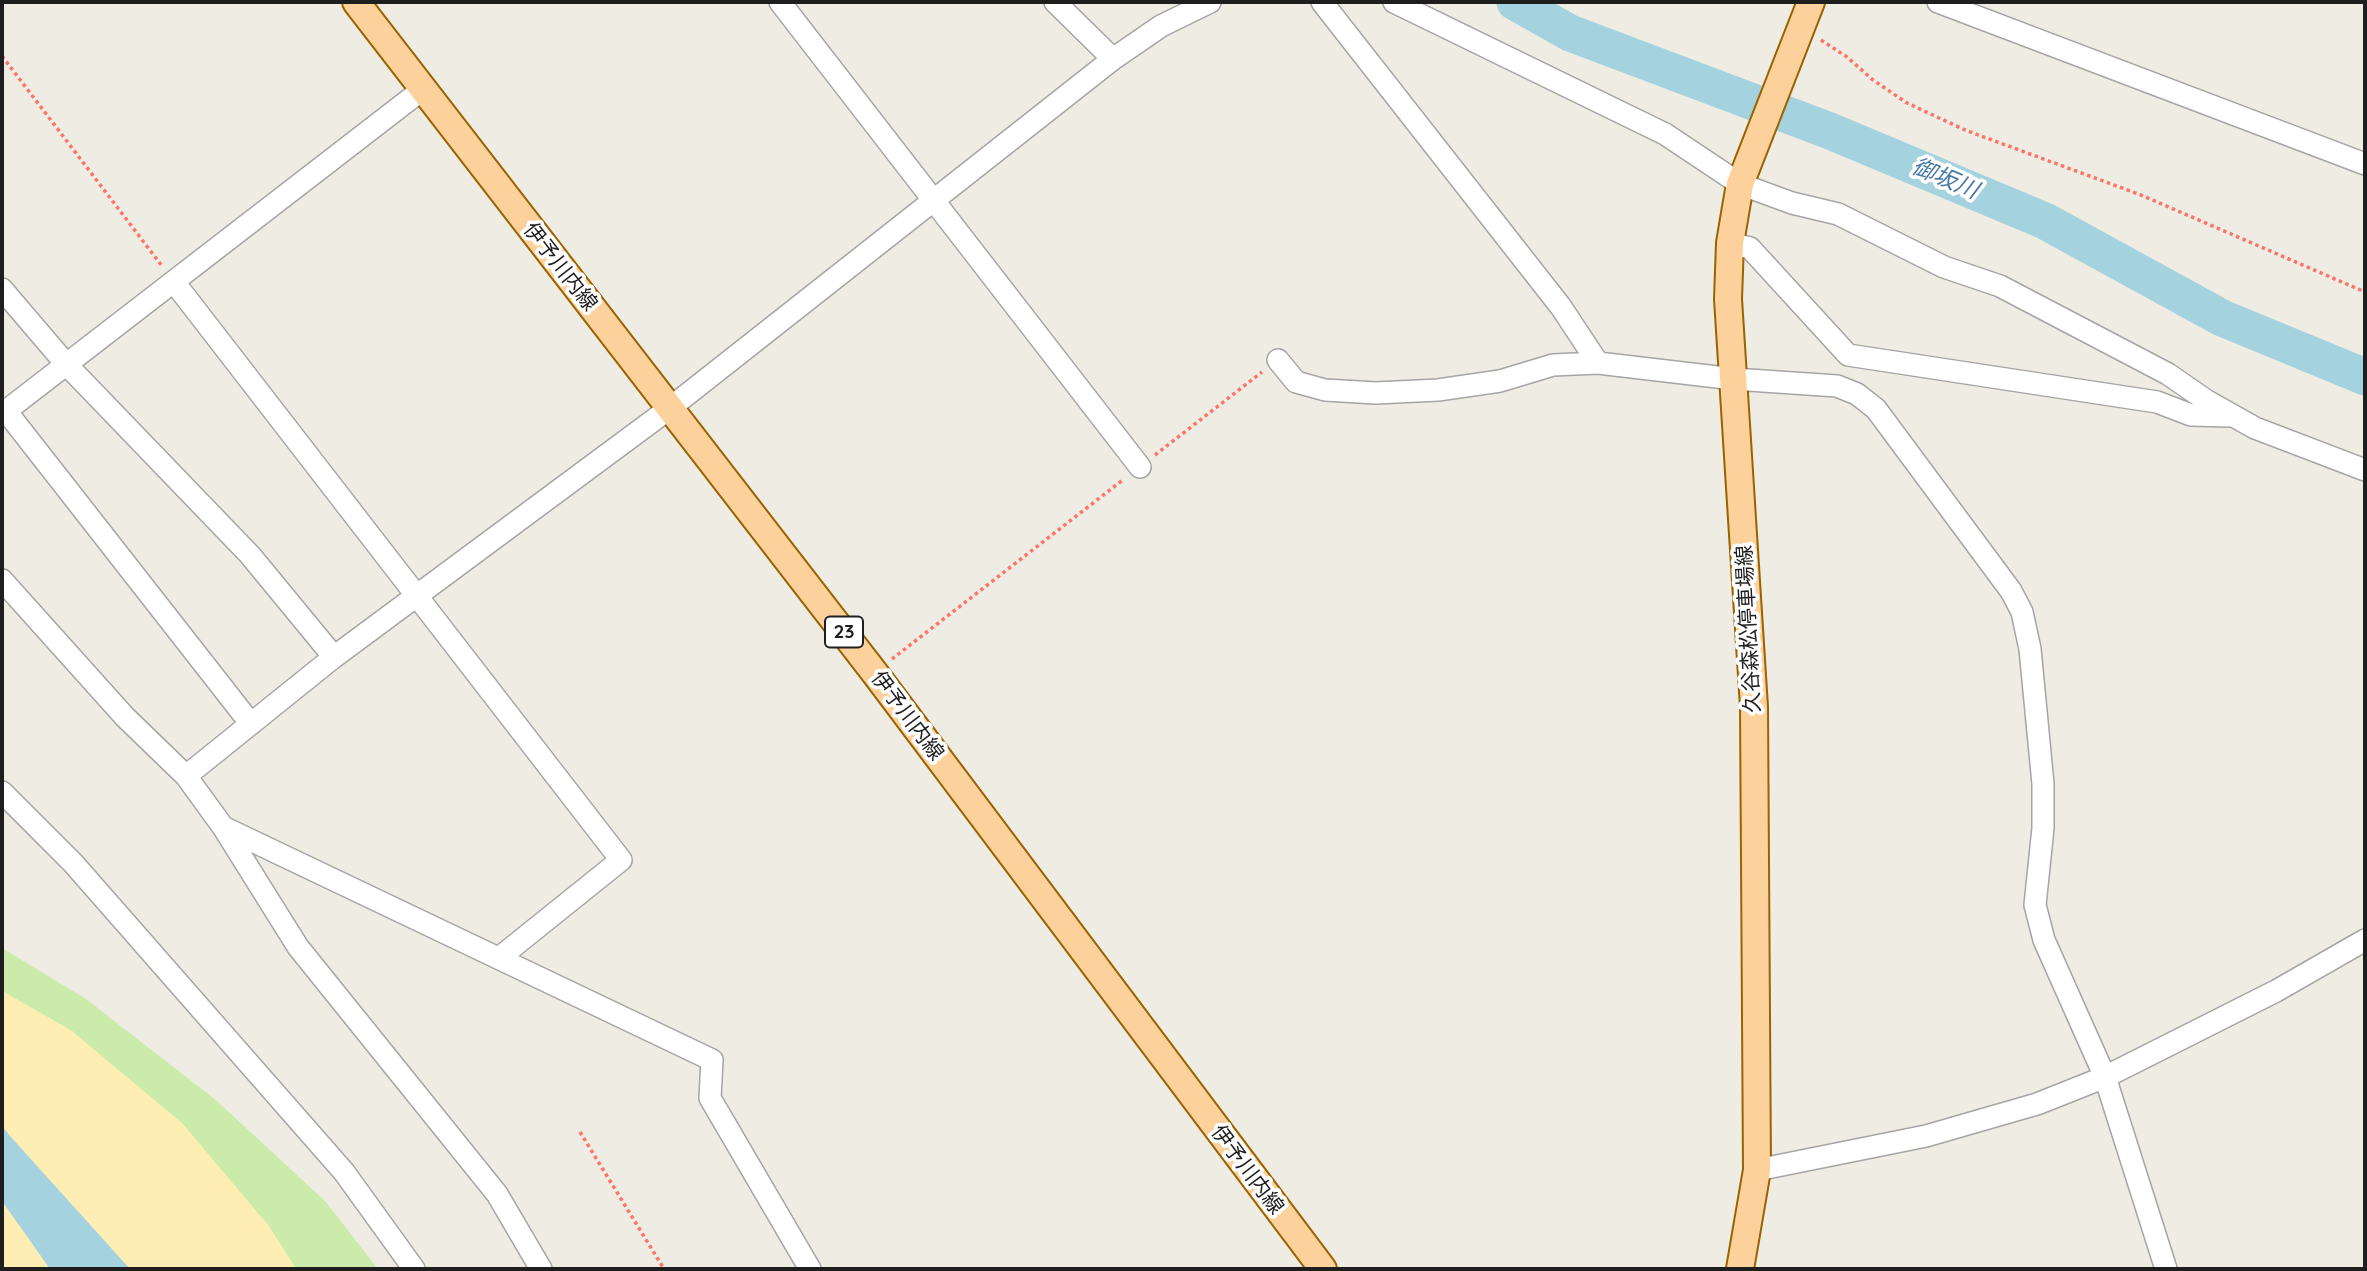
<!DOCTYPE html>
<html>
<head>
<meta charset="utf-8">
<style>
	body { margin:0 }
	#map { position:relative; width:2367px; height:1271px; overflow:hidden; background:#efece4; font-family:Quicksand,sans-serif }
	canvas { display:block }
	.frame { position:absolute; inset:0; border:4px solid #1e1e1e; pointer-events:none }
</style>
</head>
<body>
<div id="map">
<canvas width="2367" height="1271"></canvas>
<div class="frame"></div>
</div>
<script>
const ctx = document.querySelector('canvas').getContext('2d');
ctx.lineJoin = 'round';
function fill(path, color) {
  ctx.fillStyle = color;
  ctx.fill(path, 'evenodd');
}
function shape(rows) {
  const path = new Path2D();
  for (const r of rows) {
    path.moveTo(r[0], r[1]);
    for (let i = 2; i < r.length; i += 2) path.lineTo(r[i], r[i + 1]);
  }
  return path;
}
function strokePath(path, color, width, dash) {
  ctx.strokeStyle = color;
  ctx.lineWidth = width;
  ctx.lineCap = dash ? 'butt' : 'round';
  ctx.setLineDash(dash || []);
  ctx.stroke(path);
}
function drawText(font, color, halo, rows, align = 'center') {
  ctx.font = font + ' Quicksand,"Noto Sans JP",sans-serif';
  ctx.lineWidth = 7;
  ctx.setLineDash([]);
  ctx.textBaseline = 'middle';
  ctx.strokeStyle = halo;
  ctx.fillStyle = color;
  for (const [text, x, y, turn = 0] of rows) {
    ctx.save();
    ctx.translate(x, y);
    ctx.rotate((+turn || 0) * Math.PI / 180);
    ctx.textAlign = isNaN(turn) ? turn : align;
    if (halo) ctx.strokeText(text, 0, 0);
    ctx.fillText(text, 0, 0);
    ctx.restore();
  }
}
const grass = shape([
	[2,948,86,999,217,1101,325,1201,378,1269,296,1269,268,1225,72,1031,2,991]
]);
const sand = shape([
	[2,991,72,1031,183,1124,268,1225,296,1269,2,1269]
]);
const water = shape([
	[2,1126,10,1136,130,1269,50,1269,2,1201]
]);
const river = shape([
	[1515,2,1570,33,1830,131,2045,221,2222,318,2365,377]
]);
const path = shape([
	[1821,40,1847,57,1873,80,1907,103,1965,130,2141,195,2365,292],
	[2,56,162,266],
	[1155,455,1262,372],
	[892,659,1124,479],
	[580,1132,664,1269]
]);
const minor = shape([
	[780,2,1140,467],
	[1055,2,1113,59],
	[1322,2,1561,307,1598,363],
	[1394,2,1665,134,1740,184,1792,203,1838,214,1944,267,2000,286,2168,374,2207,401,2255,428,2365,470],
	[1938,2,2365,164],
	[1730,243,1750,248,1848,355,2157,402,2191,415,2230,416],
	[174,282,621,860,499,958],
	[2,289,66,364,250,555,334,657],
	[1278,360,1296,382,1325,390,1376,393,1438,390,1500,381,1553,365,1598,363,1734,379,1837,386,1857,394,1876,409,2011,591,2022,612,2030,649,2043,784,2043,828,2035,905,2044,940,2105,1077,2166,1269],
	[6,411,251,724],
	[2,414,423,89],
	[2,580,125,717,186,776,223,827,298,947,497,1194,541,1269],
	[186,776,334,657,670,408,1113,59,1161,26,1210,2],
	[2,792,73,863,344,1172,414,1269],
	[223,827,712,1060,710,1098,810,1269],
	[1757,1170,1926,1136,2037,1104,2105,1077,2276,991,2365,940]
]);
const major = shape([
	[356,2,874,672,1323,1269],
	[1740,1269,1757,1170,1754,707,1728,299,1730,243,1740,184,1811,2]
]);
const shields = [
	[844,632,38]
];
const shieldNames = [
	["23",844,632]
];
const streetNames = [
	["伊予川内線",560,267,52],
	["久谷森松停車場線",1749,629,-93],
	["伊予川内線",907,716,53],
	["伊予川内線",1247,1170,53]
];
const waterNames = [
	["御坂川",1945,179,23]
];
fill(grass, '#caeba9');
fill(sand, '#ffeeb3');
fill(water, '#a4d2de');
strokePath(river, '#a4d2de', 37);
strokePath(minor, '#a5a5a5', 24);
strokePath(major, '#996300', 30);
strokePath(path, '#fc7569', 3.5, [3.5, 3.5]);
strokePath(minor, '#fff', 21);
strokePath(major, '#fdd19b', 26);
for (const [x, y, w] of shields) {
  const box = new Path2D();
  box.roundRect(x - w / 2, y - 15.5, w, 31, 5);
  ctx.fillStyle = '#fff';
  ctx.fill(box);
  strokePath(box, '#1e1e1e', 2);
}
drawText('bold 19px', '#1e1e1e', null, shieldNames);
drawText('21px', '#1e1e1e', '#fff', streetNames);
drawText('italic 23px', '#4679a8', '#fff', waterNames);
</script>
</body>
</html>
